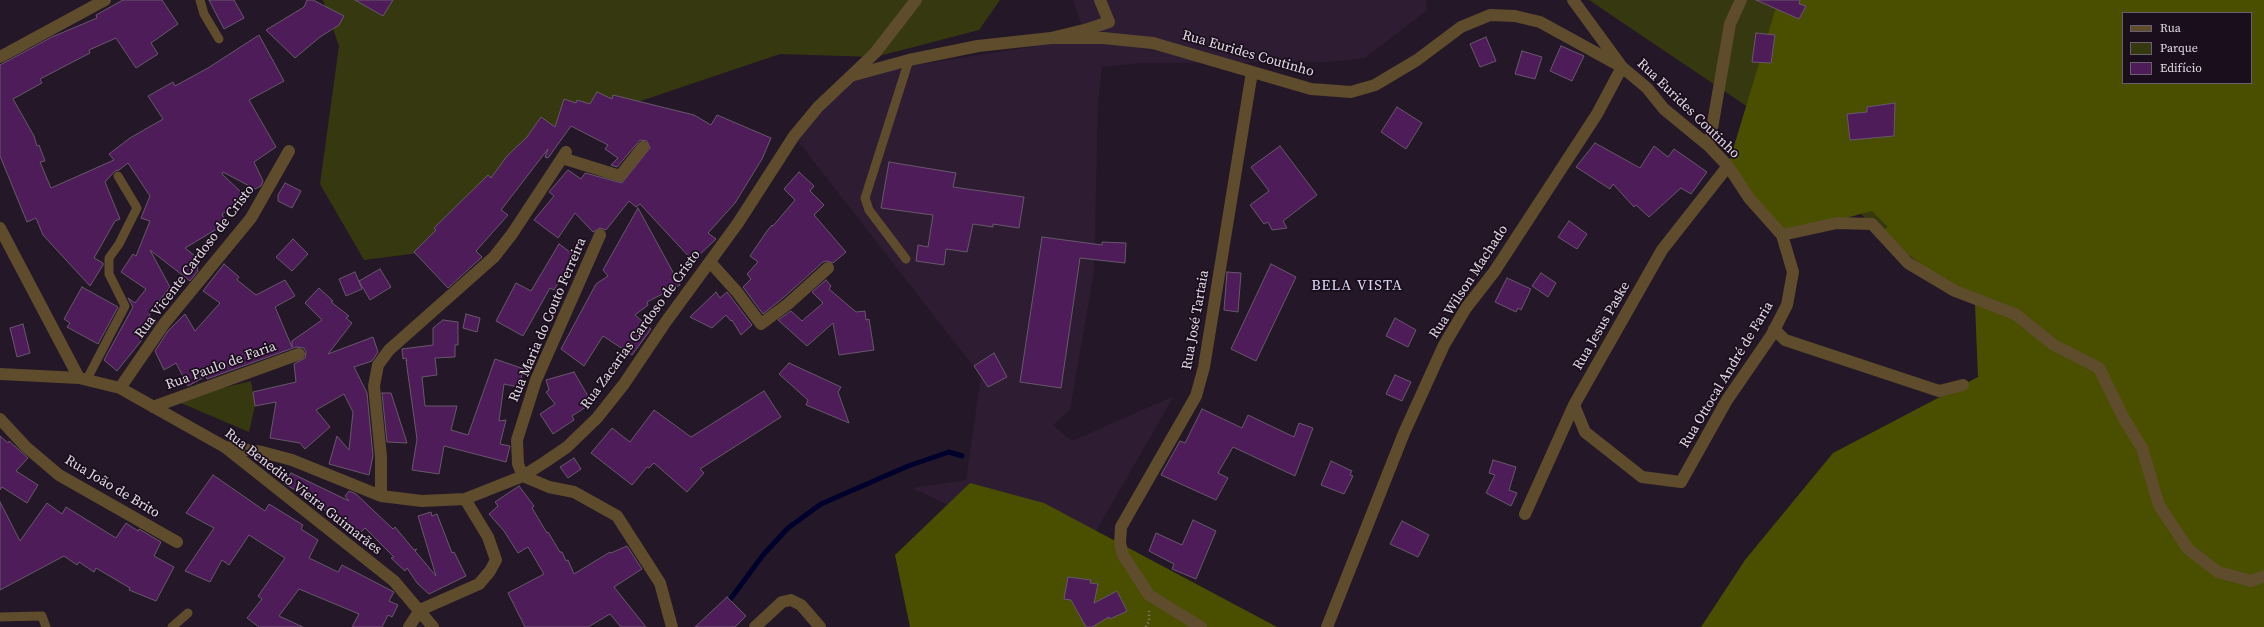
<!DOCTYPE html>
<html>
<head>
<meta charset="utf-8">
<style>
	body { margin:0 }
	#map { position:relative; width:2264px; height:627px; overflow:hidden; background:#241727; font-family:"Source Serif 4",serif }
	canvas { display:block }
	.legend { position:absolute; left:2122px; top:12px; width:130px; height:72px; box-sizing:border-box; background:#1a0e1d; border:1px solid #6a606d; margin:0; padding:5px 7px; list-style:none; font-size:12px; color:#e3dae5 }
	.legend li { display:flex; align-items:center; gap:8px; height:20px }
	.legend b { width:20px; border:1px solid #6a606d }
</style>
</head>
<body>
<div id="map">
<canvas width="2264" height="627"></canvas>
<ul class="legend">
<li><b style="height:5px;background:#5e4c2c"></b>Rua</li>
<li><b style="height:11px;background:#36390f"></b>Parque</li>
<li><b style="height:11px;background:#4f1c5a"></b>Edifício</li>
</ul>
</div>
<script>
const ctx = document.querySelector('canvas').getContext('2d');
ctx.lineJoin = 'round';
function fill(path, color) {
  ctx.fillStyle = color;
  ctx.fill(path, 'evenodd');
}
function shape(rows) {
  const path = new Path2D();
  for (const r of rows) {
    path.moveTo(r[0], r[1]);
    for (let i = 2; i < r.length; i += 2) path.lineTo(r[i], r[i + 1]);
  }
  return path;
}
function strokePath(path, color, width, dash) {
  ctx.strokeStyle = color;
  ctx.lineWidth = width;
  ctx.lineCap = dash ? 'butt' : 'round';
  ctx.setLineDash(dash || []);
  ctx.stroke(path);
}
function drawText(font, color, halo, rows, align = 'center') {
  ctx.font = font + ' "Source Serif 4",serif';
  ctx.lineWidth = 3.5;
  ctx.setLineDash([]);
  ctx.textBaseline = 'middle';
  ctx.strokeStyle = halo;
  ctx.fillStyle = color;
  for (const [text, x, y, turn = 0] of rows) {
    ctx.save();
    ctx.translate(x, y);
    ctx.rotate((+turn || 0) * Math.PI / 180);
    ctx.textAlign = isNaN(turn) ? turn : align;
    if (halo) ctx.strokeText(text, 0, 0);
    ctx.fillText(text, 0, 0);
    ctx.restore();
  }
}
const built = shape([
	[1073,0,1426,0,1427,10,1365,58,1329,62,1140,63,1102,67,1098,103,1094,271,1070,410,1053,425,1072,441,1174,396,1084,552,1018,538,912,488,966,480,981,376,794,136,853,75,1086,38]
]);
const green = shape([
	[323,0,1000,0,979,30,875,57,780,54,563,127,419,253,364,260,320,184,339,46],
	[1589,0,1935,0,1940,157,1880,234,1782,130],
	[251,381,255,406,249,432,181,403,195,395]
]);
const forest = shape([
	[1775,0,2264,0,2264,627,1701,627,1745,560,1833,453,1978,377,1975,304,1880,234,1887,226,1872,211,1782,235,1728,166,1777,4],
	[2123,13,2251,13,2251,83,2123,83],
	[970,483,1044,503,1277,627,910,627,895,555]
]);
const stream = shape([
	[726,605,763,555,788,528,821,504,908,466,949,452,962,456]
]);
const building = shape([
	[123,0,162,0,178,24,151,43,158,54,136,68,116,38,89,50,90,53,40,79,42,83,13,99,34,136,37,146,39,145,45,161,40,162,51,188,114,160,109,154,130,138,163,119,148,96,173,82,175,86,208,68,259,35,284,81,249,100,276,147,254,162,263,181,261,186,255,189,223,172,222,174,244,195,242,196,245,200,222,214,226,222,220,227,185,248,195,256,198,271,190,281,150,250,170,287,149,315,157,321,117,371,104,360,133,307,128,298,135,303,146,289,121,272,133,254,136,256,150,221,141,218,150,196,128,163,119,170,115,171,105,182,120,219,115,221,94,258,103,263,103,265,90,286,43,235,36,218,27,222,0,156,0,65,52,37,97,18,96,15,123,0],
	[209,0,234,0,244,18,224,29,209,0],
	[307,0,313,0,344,16,339,25,320,37,295,58,266,30,304,7,307,0],
	[355,0,393,0,383,16,355,0],
	[1756,0,1800,0,1799,4,1806,6,1799,19,1756,0],
	[1756,33,1775,35,1771,63,1752,62,1756,33],
	[1486,37,1496,61,1480,67,1470,44,1486,37],
	[1561,46,1584,56,1572,81,1550,71,1561,46],
	[1522,51,1542,57,1535,79,1515,74,1522,51],
	[597,92,612,99,613,95,694,115,711,125,717,115,771,138,762,159,735,203,708,233,716,239,693,261,640,204,636,207,629,201,606,230,600,228,593,232,575,213,558,238,534,220,554,196,549,192,568,170,581,179,585,173,622,183,650,148,647,141,640,140,617,167,611,165,618,158,605,149,608,145,571,126,548,158,545,157,548,149,501,210,508,215,476,251,482,257,448,288,414,252,436,230,434,228,488,175,491,178,507,156,527,137,541,117,555,127,564,99,576,103,577,100,590,104,597,92],
	[1895,103,1894,136,1850,140,1847,114,1867,112,1867,107,1895,103],
	[1397,107,1422,123,1406,149,1381,132,1397,107],
	[1595,143,1640,168,1654,146,1668,157,1674,149,1707,172,1691,194,1681,188,1649,217,1636,205,1634,207,1613,184,1610,189,1576,167,1595,143],
	[1280,146,1317,195,1283,221,1287,228,1272,230,1268,222,1264,224,1250,205,1269,191,1251,167,1280,146],
	[889,162,956,173,953,187,1024,197,1019,228,993,224,993,227,973,224,967,252,946,249,944,265,916,261,918,245,928,247,933,215,881,208,889,162],
	[799,172,814,186,810,191,824,205,814,215,846,252,833,263,827,261,823,262,783,298,763,314,743,287,751,279,747,274,758,262,750,256,767,231,772,225,773,226,795,200,784,189,799,172],
	[285,183,301,191,292,208,278,201,278,195,285,183],
	[638,208,680,285,647,302,648,305,635,315,651,329,632,355,603,336,584,366,561,349,596,284,608,276,603,270,638,208],
	[1569,221,1587,234,1577,249,1558,237,1569,221],
	[1042,237,1102,245,1102,242,1126,243,1125,263,1080,258,1061,388,1020,382,1042,237],
	[293,239,308,254,292,271,276,257,293,239],
	[559,244,574,255,554,290,550,288,523,336,496,321,516,283,531,291,559,244],
	[224,264,239,277,237,280,256,295,285,280,295,296,275,307,292,347,292,341,322,320,305,303,319,288,333,301,331,302,349,316,346,318,352,323,328,354,373,337,378,352,372,361,354,367,367,393,373,456,369,475,329,464,337,436,349,450,353,412,344,394,316,410,330,427,305,449,300,443,270,438,276,402,255,406,253,392,296,382,294,364,305,358,306,352,304,348,296,347,207,379,206,376,188,386,176,363,164,370,155,351,168,331,185,314,195,331,220,303,203,291,224,264],
	[1271,264,1296,277,1256,361,1231,349,1271,264],
	[380,269,391,287,370,300,359,281,380,269],
	[355,272,362,289,346,296,339,279,355,272],
	[1227,272,1241,273,1238,312,1224,310,1227,272],
	[1541,273,1556,283,1548,297,1532,286,1541,273],
	[1507,278,1531,289,1521,310,1518,308,1516,312,1495,302,1507,278],
	[826,280,831,286,829,289,856,312,865,311,866,320,869,319,874,350,839,355,833,323,807,346,778,320,791,311,802,321,823,303,812,292,826,280],
	[82,287,118,307,98,344,67,327,70,323,64,319,82,287],
	[716,292,720,298,727,292,752,325,741,335,732,320,731,321,726,315,712,328,690,317,716,292],
	[466,314,480,318,477,332,463,328,466,314],
	[1395,318,1416,330,1408,347,1386,336,1395,318],
	[443,320,458,322,458,345,455,345,455,357,435,358,437,375,422,377,425,406,457,406,451,430,468,435,495,359,524,369,518,387,504,384,499,421,506,420,500,444,510,446,506,462,444,446,439,474,412,470,417,439,406,360,407,361,406,358,403,359,402,349,433,345,433,328,443,320],
	[23,324,30,353,17,357,10,328,23,324],
	[994,353,1007,377,988,387,974,366,994,353],
	[789,363,841,387,838,392,849,423,806,405,808,400,779,374,789,363],
	[574,372,592,403,572,416,574,420,553,434,540,414,555,404,546,392,549,390,546,380,574,372],
	[1395,375,1411,382,1402,401,1386,394,1395,375],
	[764,391,781,417,700,469,704,473,687,492,654,463,649,468,647,467,632,485,591,453,612,428,630,442,654,410,691,437,764,391],
	[382,393,391,393,407,443,387,442,382,393],
	[1202,409,1242,428,1248,415,1294,437,1299,423,1313,428,1295,476,1233,447,1218,473,1228,478,1216,500,1161,475,1180,441,1185,443,1202,409],
	[0,436,8,443,9,441,28,458,16,471,38,485,27,503,2,487,0,490,0,436],
	[574,458,581,469,568,478,560,467,574,458],
	[1493,460,1516,467,1509,490,1517,493,1511,506,1486,493,1495,475,1489,473,1493,460],
	[1331,461,1352,471,1350,475,1353,476,1344,494,1321,485,1331,461],
	[291,473,349,501,345,496,349,491,356,494,393,529,395,527,414,550,417,549,415,551,436,576,418,516,431,512,432,516,437,514,452,553,454,552,466,576,429,594,417,583,407,568,405,571,391,558,394,557,365,528,360,533,349,522,342,524,316,503,317,501,284,484,291,473],
	[213,475,265,511,269,504,303,525,301,529,318,540,309,558,338,572,342,565,392,591,394,592,389,601,398,605,392,617,388,615,382,627,352,627,359,614,299,589,279,616,303,627,259,627,247,618,262,599,258,596,285,558,249,535,229,565,222,560,210,582,185,571,214,528,186,513,213,475],
	[519,486,534,506,532,508,547,533,548,532,560,552,562,552,566,561,568,560,574,574,610,552,611,553,627,546,642,569,614,587,646,627,621,627,610,614,588,627,525,627,508,593,544,574,528,547,518,553,504,531,489,514,498,506,495,502,519,486],
	[0,502,20,541,47,503,62,514,66,507,116,538,126,523,138,531,139,529,161,542,154,556,174,567,156,601,129,590,130,588,96,568,94,572,79,562,77,565,64,556,0,590,0,502],
	[1193,520,1216,531,1196,579,1172,569,1174,564,1149,551,1156,533,1182,545,1193,520],
	[1402,521,1429,535,1418,557,1390,544,1402,521],
	[1068,577,1091,580,1090,583,1098,584,1094,603,1117,591,1127,611,1110,619,1109,617,1092,627,1086,627,1071,600,1064,599,1068,577],
	[727,597,746,616,735,627,695,627,727,597]
]);
const path = shape([
	[1146,627,1149,621,1149,611]
]);
const service = shape([
	[200,0,204,14,219,39],
	[906,259,869,210,865,198,909,60],
	[87,379,125,306,109,274,109,258,119,244,137,208,118,176],
	[0,617,42,616,46,627],
	[172,627,188,613]
]);
const minor = shape([
	[1051,38,1103,38,1153,43,1311,89,1351,92,1375,85,1417,60,1461,27,1490,15,1515,16,1540,22,1622,67,1647,88,1664,109,1709,146,1728,166,1749,198,1782,235,1793,272,1787,305,1771,336,1727,400,1681,482,1642,477,1585,432,1574,405],
	[0,57,105,0],
	[854,75,909,60,978,46,1051,38,1088,29,1109,22,1100,0],
	[1709,146,1730,24,1741,0],
	[562,158,620,176,643,147],
	[0,228,79,378],
	[600,235,536,380,517,440,518,464,523,476,549,487,574,492,617,516,660,583,672,627],
	[1782,235,1837,223,1872,224,1908,263,1955,291,2015,314,2054,345,2099,368,2123,417,2142,448,2159,505,2188,549,2218,572,2251,581,2264,576],
	[710,262,737,292,761,324,788,304,828,268],
	[1774,329,1785,340,1939,391,1963,385],
	[0,374,79,378,120,388,225,447,394,581,433,627],
	[120,388,164,324,251,218,289,151],
	[153,407,299,354],
	[0,419,26,447,59,475,177,542],
	[225,447,262,452,292,460,381,496,422,501,465,499,523,476,545,462,567,447,597,418,624,384,665,323,738,223,794,136,818,107,875,53,916,0],
	[381,496,381,457,374,386,378,365,389,350,494,257,512,234,566,152],
	[1525,514,1574,405,1662,250,1728,166],
	[409,627,420,610,479,584,490,571,496,560,488,537,465,499],
	[755,627,782,602,791,600,801,605,820,627],
	[1201,627,1149,595,1123,555,1120,543,1121,527,1196,396,1204,367,1252,72],
	[1327,627,1404,433,1444,345,1466,308,1494,272,1597,114,1622,67,1573,0]
]);
const streetNames = [
	["Rua Eurides Coutinho",1248,54,16],
	["Rua Eurides Coutinho",1688,109,44],
	["Rua Vicente Cardoso de Cristo",195,262,-53],
	["Rua Wilson Machado",1469,282,-57],
	["Rua Maria do Couto Ferreira",548,320,-67],
	["Rua José Tartaia",1196,320,-80],
	["Rua Jesus Paske",1602,326,-60],
	["Rua Zacarias Cardoso de Cristo",641,330,-54],
	["Rua Paulo de Faria",221,366,-20],
	["Rua Ottocal André de Faria",1727,375,-59],
	["Rua João de Brito",112,487,31],
	["Rua Benedito Vieira Guimarães",303,492,38]
];
const neighbourhoodNames = [
	["BELA VISTA",1357,286]
];
fill(built, '#2e1d32');
fill(green, '#36390f');
fill(forest, '#4a4f00');
strokePath(stream, '#00002d', 5);
fill(building, '#4f1c5a');
strokePath(building, '#67586b', 1);
strokePath(path, '#8a808d', 2.5, [1, 3]);
strokePath(service, '#5e4c2c', 9);
strokePath(minor, '#5e4c2c', 12);
drawText('14px', '#e3dae5', '#1a0e1d', streetNames);
ctx.letterSpacing = '1px';
drawText('15px', '#dcdaf7', '#1a0e1d', neighbourhoodNames);
ctx.letterSpacing = '0px';
</script>
</body>
</html>
